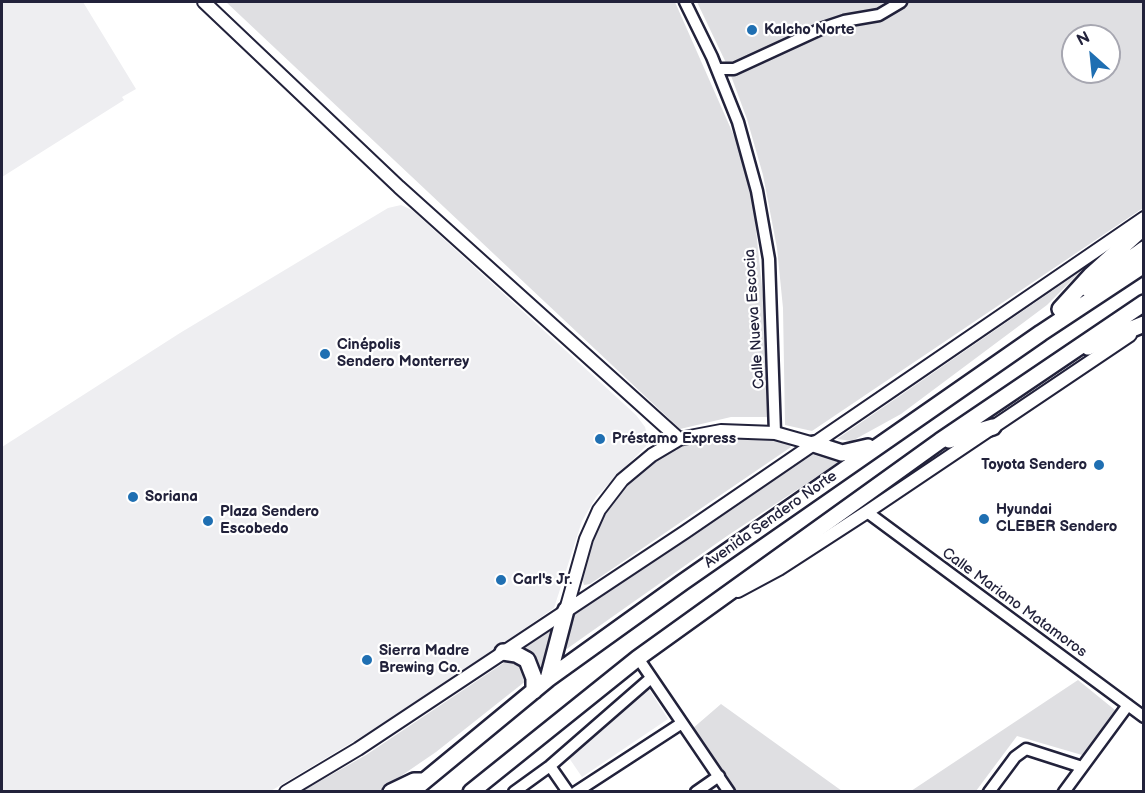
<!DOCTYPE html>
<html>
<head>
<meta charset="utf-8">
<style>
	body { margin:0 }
	#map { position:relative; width:1145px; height:793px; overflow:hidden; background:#fff; font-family:"Balsamiq Sans",sans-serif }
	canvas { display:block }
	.frame { position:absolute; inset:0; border:3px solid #22223b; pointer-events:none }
	.north { position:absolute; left:1061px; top:24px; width:60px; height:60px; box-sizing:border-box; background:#fff; border:2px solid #a7a7b1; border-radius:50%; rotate:333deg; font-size:16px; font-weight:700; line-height:24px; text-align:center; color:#22223b }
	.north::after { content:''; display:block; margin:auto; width:21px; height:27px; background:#1f6fb2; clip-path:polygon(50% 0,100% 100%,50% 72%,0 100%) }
</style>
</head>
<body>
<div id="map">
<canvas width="1145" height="793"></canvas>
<div class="frame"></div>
<div class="north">N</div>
</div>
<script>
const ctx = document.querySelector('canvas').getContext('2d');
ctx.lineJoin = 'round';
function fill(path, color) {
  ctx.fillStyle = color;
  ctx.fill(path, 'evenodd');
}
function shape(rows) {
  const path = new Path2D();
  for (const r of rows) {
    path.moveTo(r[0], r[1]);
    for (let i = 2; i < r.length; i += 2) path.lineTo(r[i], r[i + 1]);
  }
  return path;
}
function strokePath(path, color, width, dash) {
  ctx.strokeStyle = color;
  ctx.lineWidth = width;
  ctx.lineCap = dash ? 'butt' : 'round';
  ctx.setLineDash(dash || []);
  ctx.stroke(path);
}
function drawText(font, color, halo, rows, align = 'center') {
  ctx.font = font + ' "Balsamiq Sans",sans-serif';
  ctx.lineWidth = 4.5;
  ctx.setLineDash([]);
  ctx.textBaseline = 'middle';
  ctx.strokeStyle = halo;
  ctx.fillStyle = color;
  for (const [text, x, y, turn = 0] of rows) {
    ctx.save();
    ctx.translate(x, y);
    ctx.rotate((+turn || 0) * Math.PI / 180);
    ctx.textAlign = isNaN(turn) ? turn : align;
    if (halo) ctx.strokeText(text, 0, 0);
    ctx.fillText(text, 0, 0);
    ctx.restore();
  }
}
const built = shape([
	[2,2,83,2,136,89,122,97,124,100,2,177],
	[401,205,412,210,636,415,645,427,648,439,646,446,596,497,582,521,554,608,411,707,269,792,2,792,2,447,180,333,388,208],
	[649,689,668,719,582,777,567,755]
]);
const green = shape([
	[226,2,675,2,738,145,753,202,769,353,767,417,731,417,680,429],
	[697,2,1143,2,1143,208,812,431,785,425,783,308,777,248,763,175,747,119,727,65],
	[1073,36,1109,36,1109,72,1073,72],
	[1081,271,1047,305,901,414,852,441,837,439],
	[721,436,787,442,791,447,590,584,584,585,582,579,596,531,611,505,634,477,659,457,691,441],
	[811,454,839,462,727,536,561,653,571,617],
	[560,624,546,663,539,670,524,646],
	[511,658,521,662,527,671,527,680,436,752,379,791,301,792,366,755],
	[1078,680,1115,710,1082,755,1017,736,976,791,911,791],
	[721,704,842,791,737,791,692,729]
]);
const minor = shape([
	[685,2,712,57,738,122,757,191,769,259,775,433],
	[717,69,734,69,823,28,844,21,879,15,901,2],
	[867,512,1144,717],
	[638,658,729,792],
	[550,766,568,792],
	[514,792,550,766,651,678],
	[576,792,682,723],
	[696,792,719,776],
	[989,792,1015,757,1026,749,1082,767],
	[1064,792,1128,705]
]);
const tertiary = shape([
	[204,2,399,187,679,439],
	[738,591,779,569,867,512,1130,335],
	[566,610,586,539,599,510,622,480,652,455,679,439,721,431,775,433,814,444],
	[286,792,358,749,685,532,1144,218]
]);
const primary = shape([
	[1088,289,1144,249],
	[1060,309,1091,275,1144,227],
	[1088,347,1144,324],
	[949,440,993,427],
	[814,444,842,453,868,447],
	[503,652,516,654,527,660,534,678,534,691],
	[548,679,566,610],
	[391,792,414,781,421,781],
	[411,792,548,679,683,582,1041,333,1144,265],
	[471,792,638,658,940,441,1144,303]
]);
const markers = [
	[752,30,6,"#1f6fb2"],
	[325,354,6,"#1f6fb2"],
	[600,439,6,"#1f6fb2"],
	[1099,465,6,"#1f6fb2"],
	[133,497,6,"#1f6fb2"],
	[984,519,6,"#1f6fb2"],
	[208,521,6,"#1f6fb2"],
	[501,580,6,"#1f6fb2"],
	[367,660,6,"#1f6fb2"]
];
const poiNames = [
	["Kalcho Norte",764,30],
	["Cinépolis",337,345],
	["Sendero Monterrey",337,362],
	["Préstamo Express",612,439],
	["Toyota Sendero",1087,465,"right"],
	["Soriana",145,497],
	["Hyundai",996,510],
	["CLEBER Sendero",996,527],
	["Plaza Sendero",220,512],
	["Escobedo",220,529],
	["Carl's Jr.",513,580],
	["Sierra Madre",379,651],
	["Brewing Co.",379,668]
];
const streetNames = [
	["Calle Nueva Escocia",755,319,-94],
	["Avenida Sendero Norte",771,520,-35],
	["Calle Mariano Matamoros",1014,603,36]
];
fill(built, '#eeeef1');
fill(green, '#dfdfe2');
strokePath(minor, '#22223b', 15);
strokePath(tertiary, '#22223b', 16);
strokePath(primary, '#22223b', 20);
strokePath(minor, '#fff', 10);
strokePath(tertiary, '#fff', 12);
strokePath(primary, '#fff', 15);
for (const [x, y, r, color] of markers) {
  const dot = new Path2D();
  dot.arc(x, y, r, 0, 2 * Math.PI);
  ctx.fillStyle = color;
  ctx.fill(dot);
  strokePath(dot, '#fff', 2);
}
drawText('bold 15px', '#22223b', '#fff', poiNames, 'left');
drawText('15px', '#22223b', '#fff', streetNames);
</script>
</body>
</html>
